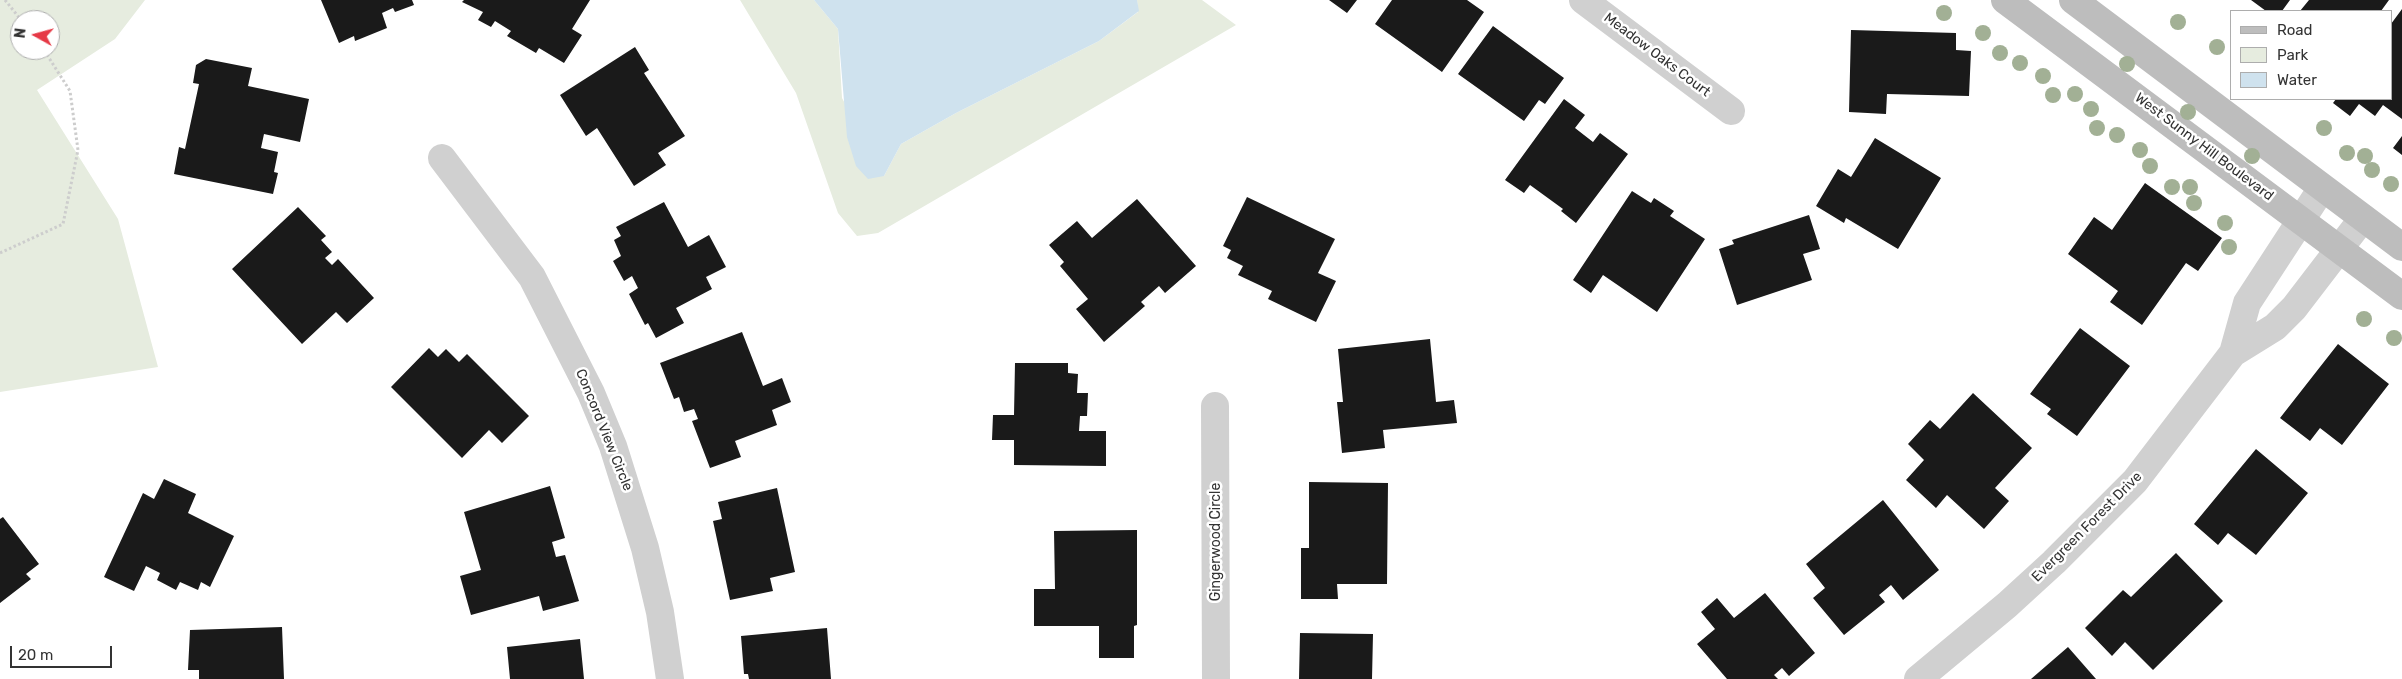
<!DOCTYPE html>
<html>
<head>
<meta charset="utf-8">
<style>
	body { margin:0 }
	#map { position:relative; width:2402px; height:679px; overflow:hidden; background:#fff; font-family:Rubik,sans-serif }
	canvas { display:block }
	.legend { position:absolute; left:2230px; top:10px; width:162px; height:90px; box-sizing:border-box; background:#fff; border:1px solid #adadad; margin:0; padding:6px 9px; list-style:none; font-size:15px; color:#333 }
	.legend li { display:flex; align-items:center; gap:10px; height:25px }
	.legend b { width:25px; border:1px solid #adadad }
	.north { position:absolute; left:10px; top:10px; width:50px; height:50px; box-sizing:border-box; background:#fff; border:1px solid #adadad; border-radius:50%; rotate:277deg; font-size:14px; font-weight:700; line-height:20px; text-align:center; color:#333 }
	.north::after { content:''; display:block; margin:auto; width:18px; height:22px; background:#e63946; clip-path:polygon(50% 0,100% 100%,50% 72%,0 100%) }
	.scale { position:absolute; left:10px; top:646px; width:102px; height:22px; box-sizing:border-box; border:2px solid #333; border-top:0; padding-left:6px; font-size:15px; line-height:18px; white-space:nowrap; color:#333; -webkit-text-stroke:4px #fff; paint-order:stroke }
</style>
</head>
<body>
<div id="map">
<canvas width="2402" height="679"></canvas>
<ul class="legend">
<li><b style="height:6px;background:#bdbdbd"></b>Road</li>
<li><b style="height:14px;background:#e6ecdf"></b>Park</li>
<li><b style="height:14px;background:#cfe2ee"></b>Water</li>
</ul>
<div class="north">N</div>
<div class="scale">20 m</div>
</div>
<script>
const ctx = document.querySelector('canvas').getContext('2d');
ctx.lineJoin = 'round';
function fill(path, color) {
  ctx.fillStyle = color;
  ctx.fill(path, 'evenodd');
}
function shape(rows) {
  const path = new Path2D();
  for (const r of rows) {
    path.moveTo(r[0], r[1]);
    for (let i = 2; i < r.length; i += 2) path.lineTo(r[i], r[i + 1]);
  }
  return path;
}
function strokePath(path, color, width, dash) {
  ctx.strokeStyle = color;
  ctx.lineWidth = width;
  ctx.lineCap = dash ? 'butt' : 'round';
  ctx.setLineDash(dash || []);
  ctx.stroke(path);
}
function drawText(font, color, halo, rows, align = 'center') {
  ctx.font = font + ' Rubik,sans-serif';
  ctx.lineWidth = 5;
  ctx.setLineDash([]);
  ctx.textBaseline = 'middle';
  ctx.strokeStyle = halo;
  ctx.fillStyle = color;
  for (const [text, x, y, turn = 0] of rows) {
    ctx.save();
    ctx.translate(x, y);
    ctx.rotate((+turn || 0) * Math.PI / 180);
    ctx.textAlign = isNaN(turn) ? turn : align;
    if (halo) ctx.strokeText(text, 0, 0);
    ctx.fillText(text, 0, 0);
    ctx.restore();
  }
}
const green = shape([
	[0,0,145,0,115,39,37,90,118,219,158,367,0,392],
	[20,20,50,20,50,50,20,50],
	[740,0,814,0,838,29,842,98,884,176,901,144,956,113,1099,41,1138,12,1137,0,1202,0,1236,25,878,233,857,236,838,213,796,93]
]);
const water = shape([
	[814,0,1137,0,1139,11,1099,41,956,113,901,144,884,176,868,179,856,166,847,137,838,29]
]);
const building = shape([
	[321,0,412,0,414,5,395,12,393,8,382,13,387,28,355,41,354,36,339,43],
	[464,0,590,0,572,29,582,35,564,63,539,48,536,53,507,36,511,31,495,21,491,27,478,20,483,12,462,2],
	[1329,0,1357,0,1347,13],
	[1392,0,1467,0,1484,12,1442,72,1375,24],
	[2251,0,2290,0,2282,11,2266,11],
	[2309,0,2389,0,2381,11,2300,11],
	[2402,9,2402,119,2383,105,2375,116,2359,104,2350,116,2333,103,2336,99,2391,99,2391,24],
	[1493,26,1564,78,1545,104,1539,100,1524,121,1458,74],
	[1851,30,1956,33,1956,50,1971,51,1969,96,1887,94,1886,114,1849,112],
	[635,47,649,70,644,73,685,136,658,153,666,165,634,186,597,128,586,136,560,95],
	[206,59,252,68,248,86,309,99,300,142,264,134,261,148,278,152,274,172,278,173,273,194,174,174,179,147,185,149,199,84,193,83,196,65],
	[1564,99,1585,115,1575,128,1593,142,1600,133,1628,154,1576,223,1561,211,1563,209,1530,185,1524,193,1505,180],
	[2402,136,2402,155,2393,148],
	[1875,138,1941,178,1898,249,1846,218,1844,223,1816,206,1838,169,1851,177],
	[2145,183,2222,238,2198,271,2186,263,2142,325,2110,302,2118,291,2068,254,2094,217,2112,230],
	[1632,191,1651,203,1654,198,1674,211,1670,216,1705,239,1657,312,1603,275,1591,293,1573,280],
	[1247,197,1335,239,1318,273,1336,281,1316,322,1268,299,1272,291,1238,275,1243,266,1227,258,1231,250,1223,246],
	[1137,199,1196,266,1165,293,1159,286,1141,302,1145,306,1104,342,1076,309,1088,299,1060,266,1064,262,1049,245,1077,221,1092,238],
	[664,202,688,247,709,235,726,267,706,277,712,289,676,308,684,323,656,338,648,323,645,325,629,294,638,288,632,276,624,281,613,261,621,256,614,240,621,236,616,227],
	[298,207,326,236,321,240,332,252,325,258,332,265,338,259,374,298,347,323,336,312,302,344,232,269],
	[1809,215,1820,249,1803,254,1812,280,1737,305,1719,249,1734,244,1732,240],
	[2080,328,2130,366,2077,436,2047,414,2051,409,2030,394],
	[742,332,763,386,782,378,791,402,772,410,777,425,735,441,741,457,710,468,692,421,698,419,694,409,684,412,679,397,674,399,660,363],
	[1430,339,1436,402,1454,400,1457,423,1383,430,1385,448,1342,453,1337,402,1343,402,1338,349],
	[2338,344,2389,384,2342,445,2320,428,2310,441,2280,418],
	[429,348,438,357,446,349,459,362,467,354,529,416,502,443,489,430,462,458,391,387],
	[1015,363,1068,363,1068,373,1078,374,1077,393,1088,393,1087,416,1080,416,1079,431,1106,431,1106,466,1014,465,1014,440,992,440,993,415,1014,415],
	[1973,393,2032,448,1995,488,2009,501,1984,529,1947,495,1936,508,1906,480,1924,460,1908,444,1930,420,1940,429],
	[2256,449,2308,493,2256,555,2228,533,2218,545,2194,524],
	[164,479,196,494,188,513,234,536,210,587,201,582,198,590,180,582,176,590,157,580,160,573,146,566,134,591,104,577,143,493,154,499],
	[1309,482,1388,483,1387,584,1337,584,1338,599,1301,599,1301,548,1309,548],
	[550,486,565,538,552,542,556,557,565,555,579,601,543,611,539,596,471,615,460,576,481,570,464,512],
	[777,488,795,572,770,578,773,591,730,600,713,521,722,519,718,502],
	[1883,500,1939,570,1903,600,1891,585,1879,595,1885,602,1844,635,1813,598,1825,588,1806,564],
	[3,517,39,564,26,574,31,579,0,603,0,519],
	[1137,530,1137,625,1134,626,1134,658,1099,658,1099,626,1034,626,1034,589,1055,589,1054,531],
	[2176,553,2223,601,2153,670,2125,642,2112,656,2085,628,2123,590,2131,597],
	[1765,593,1815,653,1789,676,1782,668,1774,675,1778,679,1727,679,1697,644,1715,629,1701,612,1717,598,1734,618],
	[282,627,284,679,199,679,199,670,188,670,190,630],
	[827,628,831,679,749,679,748,674,744,674,741,636],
	[1300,633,1373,634,1372,679,1299,679],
	[580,639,584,679,510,679,507,647],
	[2068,647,2096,679,2031,679]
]);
const path = shape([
	[5,0,21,20],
	[0,253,63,224,78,150,70,91,44,50]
]);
const street = shape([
	[1583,0,1731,111],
	[442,158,532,277,591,393,613,446,645,548,660,612,670,679],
	[2233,353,2247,303,2322,188],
	[1215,406,1216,679],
	[1918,679,2007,605,2054,562,2135,481,2233,353,2275,327,2294,308,2363,218]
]);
const secondary = shape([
	[2005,0,2402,296],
	[2073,0,2402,247]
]);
const trees = [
	[1944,13],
	[2178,22],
	[1983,33],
	[2217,47],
	[2000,53],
	[2020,63],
	[2127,64],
	[2043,76],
	[2075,94],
	[2053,95],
	[2091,109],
	[2188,112],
	[2097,128],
	[2324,128],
	[2117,135],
	[2140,150],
	[2347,153],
	[2252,156],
	[2365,156],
	[2150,166],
	[2372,170],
	[2391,184],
	[2172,187],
	[2190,187],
	[2194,203],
	[2225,223],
	[2229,247],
	[2364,319],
	[2394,338]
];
const streetNames = [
	["Meadow Oaks Court",1657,55,37],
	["West Sunny Hill Boulevard",2204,147,37],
	["Concord View Circle",604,430,68],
	["Evergreen Forest Drive",2087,527,-45],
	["Gingerwood Circle",1216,542,-90]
];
fill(green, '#e6ecdf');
fill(water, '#cfe2ee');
fill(building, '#1a1a1a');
strokePath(path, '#cdcdcd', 3, [2.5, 2.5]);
strokePath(street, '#d0d0d0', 28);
strokePath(secondary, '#bdbdbd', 28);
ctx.fillStyle = '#a2b095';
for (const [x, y] of trees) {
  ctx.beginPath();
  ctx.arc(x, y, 8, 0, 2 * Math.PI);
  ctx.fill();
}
drawText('14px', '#333', '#fff', streetNames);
</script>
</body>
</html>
